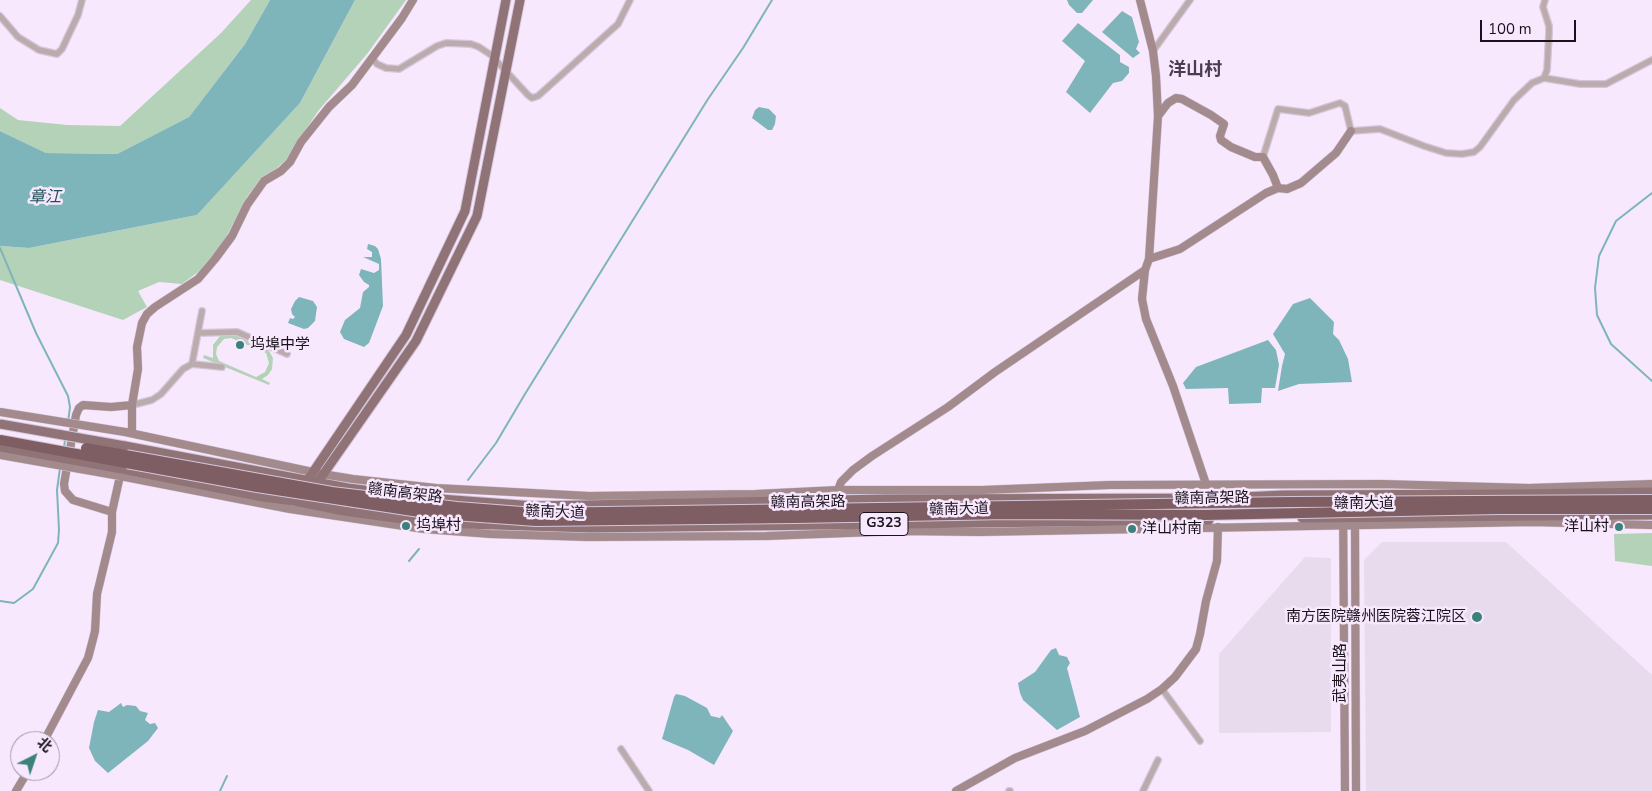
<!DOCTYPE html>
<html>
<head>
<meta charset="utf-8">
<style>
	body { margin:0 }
	#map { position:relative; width:1652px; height:791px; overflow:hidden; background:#f8e8fe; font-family:"Nunito Sans","Noto Sans SC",sans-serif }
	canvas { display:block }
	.north { position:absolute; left:10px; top:731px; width:50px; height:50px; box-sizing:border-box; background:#f8e8fe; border:1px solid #9f92a3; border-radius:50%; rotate:41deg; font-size:14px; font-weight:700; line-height:20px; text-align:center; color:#19121b }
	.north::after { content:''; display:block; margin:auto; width:18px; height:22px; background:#3b827c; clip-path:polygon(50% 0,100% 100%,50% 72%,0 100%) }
	.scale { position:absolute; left:1480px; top:20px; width:96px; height:22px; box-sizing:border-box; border:2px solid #19121b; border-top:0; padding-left:6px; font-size:15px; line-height:18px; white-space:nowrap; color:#19121b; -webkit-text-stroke:4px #f8e8fe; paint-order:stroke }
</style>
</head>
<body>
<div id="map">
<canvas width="1652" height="791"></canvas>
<div class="north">北</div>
<div class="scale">100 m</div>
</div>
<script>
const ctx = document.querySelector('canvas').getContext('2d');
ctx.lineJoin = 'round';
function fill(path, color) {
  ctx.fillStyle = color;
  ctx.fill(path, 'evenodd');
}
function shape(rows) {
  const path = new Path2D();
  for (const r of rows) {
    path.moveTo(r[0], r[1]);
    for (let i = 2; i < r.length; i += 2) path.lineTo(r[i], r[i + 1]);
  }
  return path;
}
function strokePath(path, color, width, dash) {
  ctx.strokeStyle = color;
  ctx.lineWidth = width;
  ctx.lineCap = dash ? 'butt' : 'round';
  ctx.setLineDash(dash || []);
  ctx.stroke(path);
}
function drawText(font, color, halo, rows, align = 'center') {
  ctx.font = font + ' "Nunito Sans","Noto Sans SC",sans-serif';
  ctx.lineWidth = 5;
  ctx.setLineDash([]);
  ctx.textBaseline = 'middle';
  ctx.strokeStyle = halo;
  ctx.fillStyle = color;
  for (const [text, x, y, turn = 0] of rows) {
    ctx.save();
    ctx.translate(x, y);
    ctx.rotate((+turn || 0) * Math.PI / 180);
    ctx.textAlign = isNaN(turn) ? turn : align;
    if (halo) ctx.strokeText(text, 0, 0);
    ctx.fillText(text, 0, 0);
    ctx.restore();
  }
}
const medical = shape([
	[1382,542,1506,542,1652,675,1652,791,1366,791,1364,560],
	[1305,557,1331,558,1331,732,1219,733,1219,654]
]);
const green = shape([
	[251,0,270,0,245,44,189,117,117,154,46,153,0,131,0,108,18,120,67,125,120,126,221,33],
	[355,0,406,0,367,54,319,110,295,145,288,158,277,168,261,178,247,197,223,243,202,269,182,284,159,282,138,291,147,307,123,320,0,280,0,246,29,248,197,215,300,103],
	[234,333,264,346,269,351,273,358,272,369,268,375,262,379,270,383,269,385,203,358,204,355,213,358,213,345,220,336],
	[231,338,266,353,269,363,265,372,256,377,219,361,216,354,217,347,224,339],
	[1652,533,1652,566,1615,561,1614,534]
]);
const water = shape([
	[270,0,355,0,300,103,197,215,29,248,0,246,0,131,46,153,117,154,189,117,245,44],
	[1067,0,1093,0,1082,13,1077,13,1069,5],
	[1122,11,1132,17,1139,42,1136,49,1140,53,1133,58,1102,32],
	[1078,23,1120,55,1120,62,1129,67,1129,73,1122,81,1113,83,1090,113,1066,92,1085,61,1062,41],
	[759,107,769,109,776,116,775,124,772,130,768,130,752,118,755,110],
	[368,244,375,246,378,249,381,259,383,306,369,343,364,347,344,339,340,332,345,320,360,308,363,292,369,287,369,285,364,282,359,275,361,269,374,273,379,270,379,264,363,257,372,257,372,252,367,249],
	[299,297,313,301,317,307,315,321,308,328,304,329,288,323,290,318,293,319,295,317,292,314,291,309,295,301],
	[1310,298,1334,322,1333,334,1339,340,1348,359,1352,382,1299,384,1278,391,1282,366,1285,354,1273,334,1293,304],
	[1268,340,1276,350,1279,365,1275,388,1262,388,1261,403,1229,404,1228,388,1186,389,1183,383,1196,367],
	[1056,648,1059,655,1067,657,1070,663,1067,668,1080,717,1057,730,1023,700,1020,693,1018,683,1035,672,1051,650],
	[676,694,685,696,707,708,711,716,720,718,722,715,733,731,714,765,688,750,662,739,674,697],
	[121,703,123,707,127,705,136,706,140,711,148,713,145,720,150,724,155,723,158,728,148,741,108,773,95,761,89,748,94,722,98,710,109,712]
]);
const stream = shape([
	[1652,193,1616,221,1599,256,1595,288,1597,315,1611,344,1652,381],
	[0,248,36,333,68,396,70,407,68,422],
	[64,449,65,439],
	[468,480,496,443,525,394,708,99,743,48,772,0],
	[409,561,419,549],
	[0,601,14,603,33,589,58,543,59,530,57,490,60,468],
	[220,791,227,776]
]);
const street = shape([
	[0,16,18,37,39,50,57,54,62,49,69,34,78,15,82,0],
	[1153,51,1190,0],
	[372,58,377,64,386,68,399,69,437,46,446,43,471,44,479,47,491,55,528,95,532,98,538,96,618,24,630,0],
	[1544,78,1580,84,1606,84,1652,60],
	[1263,157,1278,109,1309,113,1340,103,1345,106,1351,131,1380,129,1424,146,1446,153,1462,154,1474,152,1480,147,1514,100,1532,83,1544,78,1547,70,1549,33,1549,26,1543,7,1545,0],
	[198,333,237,332,287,354],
	[192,364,202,311],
	[132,405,152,400,161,394,183,369,192,364,222,367],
	[1162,689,1200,741],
	[621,749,649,791],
	[1009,791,1010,791],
	[1143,791,1158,760]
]);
const secondary = shape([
	[1140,0,1153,51,1156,76,1158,116,1149,259,1145,270,1142,299,1146,319,1173,386,1206,484],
	[1278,188,1287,189,1301,183,1336,153,1351,131],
	[1149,259,1180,249,1266,193,1278,188,1273,175,1263,157,1255,157,1231,147,1221,140,1220,136,1224,124,1211,115,1182,99,1176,98,1168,103,1158,116],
	[125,432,322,474,353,479,436,488,589,496,756,494,838,490,982,490,1110,485,1381,484,1529,488,1652,484],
	[132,433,132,405,138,369,137,347,142,323,147,314,155,307,198,279,215,259,232,236,247,205,264,181,281,171,290,162,301,142,329,107,352,85,402,18,413,0],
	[838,490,841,482,853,470,872,456,948,407,995,372,1145,270],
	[1343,496,1345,791],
	[112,512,73,500,65,491,64,484,76,415,79,408,83,405,111,407,132,405],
	[1355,521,1356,791],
	[44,741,88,658,92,643,95,631,97,594,112,532,112,512,120,476,290,509,424,529,491,534,588,537,766,536,902,531,979,532,1531,522,1652,525],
	[16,791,28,771],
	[956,791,1015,758,1085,731,1147,699,1162,689,1175,677,1196,649,1200,634,1206,601,1217,561,1218,527]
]);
const primary = shape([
	[125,446,348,488,427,498,535,506,885,499,1220,498,1283,495,1517,494,1652,492],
	[122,469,263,497,294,501,344,511,432,523,591,528,1209,520],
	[305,484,406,335,465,211,506,0],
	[315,486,416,341,477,216,520,0],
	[1302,518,1652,515]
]);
const secondaryBridge = shape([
	[0,412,125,432],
	[0,455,120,476]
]);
const primaryBridge = shape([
	[0,424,125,446],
	[0,447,122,469]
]);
const highwayBridge = shape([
	[0,440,257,487,426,513,536,521,795,518,1008,514,1204,515,1498,509,1652,509],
	[86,448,332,492,457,507,535,513,1292,502,1652,500]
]);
const markers = [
	[240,345,5,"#3b827c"],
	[406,526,5,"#3b827c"],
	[1619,527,5,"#3b827c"],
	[1132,529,5,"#3b827c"],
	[1477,617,6,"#3b827c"]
];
const shields = [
	[884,524,48]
];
const shieldNames = [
	["G323",884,524]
];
const poiNames = [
	["坞埠中学",250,345],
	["坞埠村",416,526],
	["洋山村",1609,527,"right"],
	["洋山村南",1142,529],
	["南方医院赣州医院蓉江院区",1466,617,"right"]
];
const streetNames = [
	["赣南高架路",405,494,7],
	["赣南高架路",1212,499,-1],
	["赣南高架路",808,503,-1],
	["赣南大道",1364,504],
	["赣南大道",959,510,-1],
	["赣南大道",555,513,2],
	["武夷山路",1341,673,-90]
];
const waterNames = [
	["章江",45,198]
];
const quarterNames = [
	["洋山村",1195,71]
];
fill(medical, '#e9dbee');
fill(green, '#b3d2b8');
fill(water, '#7eb5bb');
strokePath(stream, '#7eb5bb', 2);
strokePath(street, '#d4c6da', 8);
strokePath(secondary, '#d4c6da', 9);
strokePath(primary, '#d4c6da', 11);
strokePath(street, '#bcabad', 5.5);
strokePath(secondary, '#a28a8d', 8);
strokePath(primary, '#907376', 9);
strokePath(secondaryBridge, '#d4c6da', 9, []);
strokePath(primaryBridge, '#d4c6da', 11, []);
strokePath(highwayBridge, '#d4c6da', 12, []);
strokePath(secondaryBridge, '#a28a8d', 8);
strokePath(primaryBridge, '#907376', 9);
strokePath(highwayBridge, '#7f5e63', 10);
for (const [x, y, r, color] of markers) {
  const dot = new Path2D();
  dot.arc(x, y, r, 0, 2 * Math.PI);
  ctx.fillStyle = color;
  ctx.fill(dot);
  strokePath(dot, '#f8e8fe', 2);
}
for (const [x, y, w] of shields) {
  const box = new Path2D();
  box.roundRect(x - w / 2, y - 11.5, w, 23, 4);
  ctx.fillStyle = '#f8e8fe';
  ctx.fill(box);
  strokePath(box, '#19121b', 1);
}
drawText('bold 14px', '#19121b', null, shieldNames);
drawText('15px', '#19121b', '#f8e8fe', poiNames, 'left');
drawText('15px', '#19121b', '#f8e8fe', streetNames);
drawText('italic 16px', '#205156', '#f8e8fe', waterNames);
drawText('bold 18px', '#4c3b52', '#f8e8fe', quarterNames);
</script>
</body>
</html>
